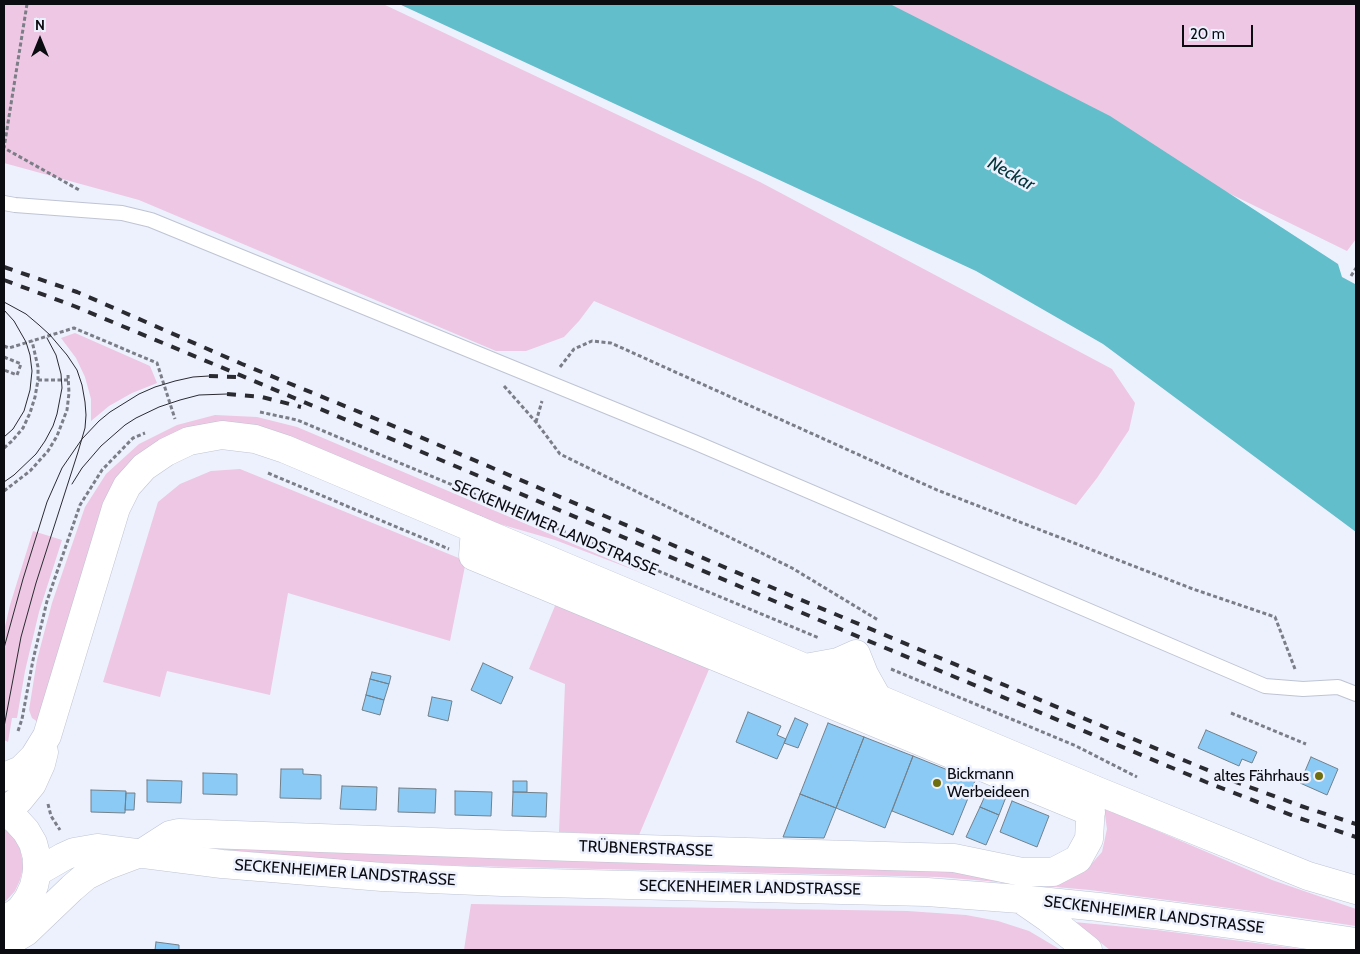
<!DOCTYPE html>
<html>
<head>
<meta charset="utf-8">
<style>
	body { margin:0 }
	#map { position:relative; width:1360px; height:954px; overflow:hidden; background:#edf1fe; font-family:Cabin,sans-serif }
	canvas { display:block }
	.frame { position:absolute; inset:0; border:5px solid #0b0c11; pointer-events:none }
	.north { position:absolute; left:15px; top:15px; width:50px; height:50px; -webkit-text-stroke:4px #edf1fe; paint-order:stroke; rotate:0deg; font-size:14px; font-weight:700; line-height:20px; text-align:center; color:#0b0c11 }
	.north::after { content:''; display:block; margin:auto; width:18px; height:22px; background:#0b0c11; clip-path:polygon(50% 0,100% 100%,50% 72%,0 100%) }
	.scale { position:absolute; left:1182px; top:25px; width:71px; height:22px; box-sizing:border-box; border:2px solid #0b0c11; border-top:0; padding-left:6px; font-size:15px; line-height:18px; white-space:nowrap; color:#0b0c11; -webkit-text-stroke:4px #edf1fe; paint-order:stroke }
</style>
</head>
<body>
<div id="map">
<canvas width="1360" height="954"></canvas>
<div class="frame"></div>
<div class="north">N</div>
<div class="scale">20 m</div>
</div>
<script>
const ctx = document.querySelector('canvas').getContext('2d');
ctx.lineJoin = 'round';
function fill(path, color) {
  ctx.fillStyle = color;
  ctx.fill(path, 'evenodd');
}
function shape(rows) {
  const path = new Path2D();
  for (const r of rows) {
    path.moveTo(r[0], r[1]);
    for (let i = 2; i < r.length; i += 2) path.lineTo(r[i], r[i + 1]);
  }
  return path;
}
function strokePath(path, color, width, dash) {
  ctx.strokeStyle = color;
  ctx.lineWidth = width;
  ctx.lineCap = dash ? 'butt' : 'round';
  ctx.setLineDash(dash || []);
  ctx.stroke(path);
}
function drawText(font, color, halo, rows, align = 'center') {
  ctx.font = font + ' Cabin,sans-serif';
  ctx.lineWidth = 5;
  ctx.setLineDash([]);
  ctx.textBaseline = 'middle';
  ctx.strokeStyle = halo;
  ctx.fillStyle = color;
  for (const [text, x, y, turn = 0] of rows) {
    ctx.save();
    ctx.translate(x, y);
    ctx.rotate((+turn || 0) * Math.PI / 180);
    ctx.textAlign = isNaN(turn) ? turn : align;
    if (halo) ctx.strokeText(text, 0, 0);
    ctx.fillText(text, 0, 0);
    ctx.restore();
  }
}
const green = shape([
	[4,4,383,4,760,182,1112,369,1135,403,1129,430,1097,478,1076,505,594,301,579,321,564,337,526,351,496,351,139,200,4,163],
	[888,4,1356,4,1356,239,1347,251,1212,185,1112,118],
	[75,333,150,366,157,383,132,393,109,406,91,421,91,399,85,377,76,358,61,338],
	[215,415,257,417,297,427,642,573,555,540,479,518,290,437,255,425,216,423,116,481,100,512,38,722,32,718,29,710,37,660,52,603,85,507,106,474,139,444,177,425],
	[240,469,466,561,450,641,288,593,270,695,167,671,160,697,103,682,158,502,180,484,211,471],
	[33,531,62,540,39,612,25,671,17,718,12,718,8,742,4,740,4,631,10,605],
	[557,601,710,667,639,835,559,832,565,684,529,669],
	[1104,808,1272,880,1356,909,1356,926,1267,913,1090,890,940,877,470,866,359,862,173,845,949,867,1064,880,1086,870,1102,852,1107,829],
	[4,827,15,839,20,849,22,859,23,868,20,880,15,891,4,903],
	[471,904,907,911,966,915,998,921,1029,931,1061,950,464,950],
	[1074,922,1157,930,1309,950,1110,950]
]);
const water = shape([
	[399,4,890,4,1110,116,1338,264,1342,277,1355,284,1356,284,1356,532,1103,344,976,271]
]);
const building = shape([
	[483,663,513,677,501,704,471,690,483,663],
	[372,672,391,676,389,684,370,679,372,672],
	[370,679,389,684,384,700,366,695,370,679],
	[366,695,384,700,380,715,362,710,366,695],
	[432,697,452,701,448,721,428,716,432,697],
	[748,712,781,726,777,735,786,739,777,759,736,742,748,712],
	[795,718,808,724,798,748,784,743,795,718],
	[828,723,864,737,836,808,800,794,828,723],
	[1206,730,1257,752,1252,763,1242,759,1239,766,1198,748,1206,730],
	[864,737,913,756,885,828,836,808,864,737],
	[913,756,975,781,953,835,892,811,913,756],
	[1311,757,1338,769,1327,795,1300,783,1311,757],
	[281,769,303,769,303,774,321,775,321,799,280,798,281,769],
	[203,773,237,774,237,795,203,794,203,773],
	[147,780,182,781,181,803,147,802,147,780],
	[513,781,527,781,527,792,513,792,513,781],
	[342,786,377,787,376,810,340,809,342,786],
	[399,788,436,789,435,813,398,812,399,788],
	[988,789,1006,797,999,815,980,807,988,789],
	[91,790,126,791,125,813,91,812,91,790],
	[455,791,492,792,491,816,455,815,455,791],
	[513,792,547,793,546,817,512,816,513,792],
	[126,793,135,793,134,810,125,810,126,793],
	[800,794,836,808,824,838,783,837,800,794],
	[1012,801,1049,816,1037,847,1000,832,1012,801],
	[980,807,999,815,986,845,966,837,980,807],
	[156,942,179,945,179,950,155,950,156,942]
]);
const path = shape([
	[27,4,4,148,81,191],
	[1351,276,1356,268],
	[4,346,9,348,74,328,157,363,175,419],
	[4,357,21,364,17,375,4,370],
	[560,367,574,349,592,341,611,343,937,490,1193,589,1275,617,1295,669],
	[38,380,69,380],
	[504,386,536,422,560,454,792,568,878,620],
	[260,412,297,420,819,638],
	[536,422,542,401],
	[4,448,12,441,23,428,30,413,35,397,38,380,38,367,32,341],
	[268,473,449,549],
	[4,491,30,471,48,451,57,436,67,410,69,393,68,375],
	[891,669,1076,746,1137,777],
	[1231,713,1306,744],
	[18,731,22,719,33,660,47,601,80,505,102,470,133,438,145,433],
	[48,804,51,816,60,830]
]);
const service = shape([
	[4,203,15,205,122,213,151,220,694,442,1265,686,1303,689,1338,687,1356,694]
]);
const minor = shape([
	[475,529,473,556,1091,812],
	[142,853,170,835,179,833,573,847,954,858,1022,872,1053,872,1078,859,1089,839,1092,789]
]);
const secondary = shape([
	[805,668,838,662,856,654,864,674,878,699],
	[4,777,21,770,34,757,47,736,116,508,127,486,144,467,166,452,189,441,222,435,255,439,285,449,1100,792,1308,876,1356,890],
	[4,811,16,820,26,831,33,843,37,858,37,872,34,886,28,899,20,910,4,921],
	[4,811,19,800,32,784,41,764,44,752],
	[37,872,63,857,74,852,97,848,222,864,382,877,502,882,927,892,1020,899,1099,907,1247,926,1356,942],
	[1022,900,1048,918,1088,950],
	[4,943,9,942,26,932,72,888,86,876,106,866,138,854]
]);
const tram = shape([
	[4,302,26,314,39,325,50,335,67,355,77,370,82,385,85,402,86,415,85,428,78,452,36,583,21,637,4,727],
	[4,310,14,321,26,342,30,355,32,371,30,390,24,411,13,429,4,437],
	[4,482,14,475,36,454,45,441,53,426,57,414,62,388,61,374,56,355,47,338],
	[72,484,82,468,101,446,125,425,136,418,159,407,180,400,199,395,227,394],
	[4,648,23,579,47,502,62,468,82,439,99,421,110,412,139,394,155,387,175,381,193,377,209,376]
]);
const rail = shape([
	[4,267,77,292,123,312,242,364,413,434,799,599,1236,782,1301,806,1356,824],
	[4,280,74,306,247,378,864,639,1206,782,1296,817,1356,837],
	[209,376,236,377],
	[227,394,262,397,301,407]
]);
const markers = [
	[1319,776,5,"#6e6e0f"],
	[937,783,5,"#6e6e0f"]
];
const streetNames = [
	["SECKENHEIMER LANDSTRASSE",555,528,23],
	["TRÜBNERSTRASSE",646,849,2],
	["SECKENHEIMER LANDSTRASSE",345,873,4],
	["SECKENHEIMER LANDSTRASSE",750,888,1],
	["SECKENHEIMER LANDSTRASSE",1154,915,7]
];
const poiNames = [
	["Bickmann",947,774],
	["Werbeideen",947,792],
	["altes Fährhaus",1309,776,"right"]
];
const waterNames = [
	["Neckar",1011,174,29]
];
fill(green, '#edc7e3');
fill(water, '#61beca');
fill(building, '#8acaf5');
strokePath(building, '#72808a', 1);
strokePath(service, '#bfc4d3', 16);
strokePath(minor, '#bfc4d3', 29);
strokePath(secondary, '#bfc4d3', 29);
strokePath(path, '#7b7e87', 3, [4, 2.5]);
strokePath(service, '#fff', 14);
strokePath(minor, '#fff', 28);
strokePath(secondary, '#fff', 28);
strokePath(tram, '#2a2b31', 1);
strokePath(rail, '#2a2b31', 4, [9, 9]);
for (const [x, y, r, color] of markers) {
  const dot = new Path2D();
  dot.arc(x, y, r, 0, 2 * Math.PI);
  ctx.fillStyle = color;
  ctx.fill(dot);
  strokePath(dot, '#edf1fe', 2);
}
drawText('16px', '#0b0c11', '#edf1fe', streetNames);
drawText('16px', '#0b0c11', '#edf1fe', poiNames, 'left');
drawText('italic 18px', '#033238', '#edf1fe', waterNames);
</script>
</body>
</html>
